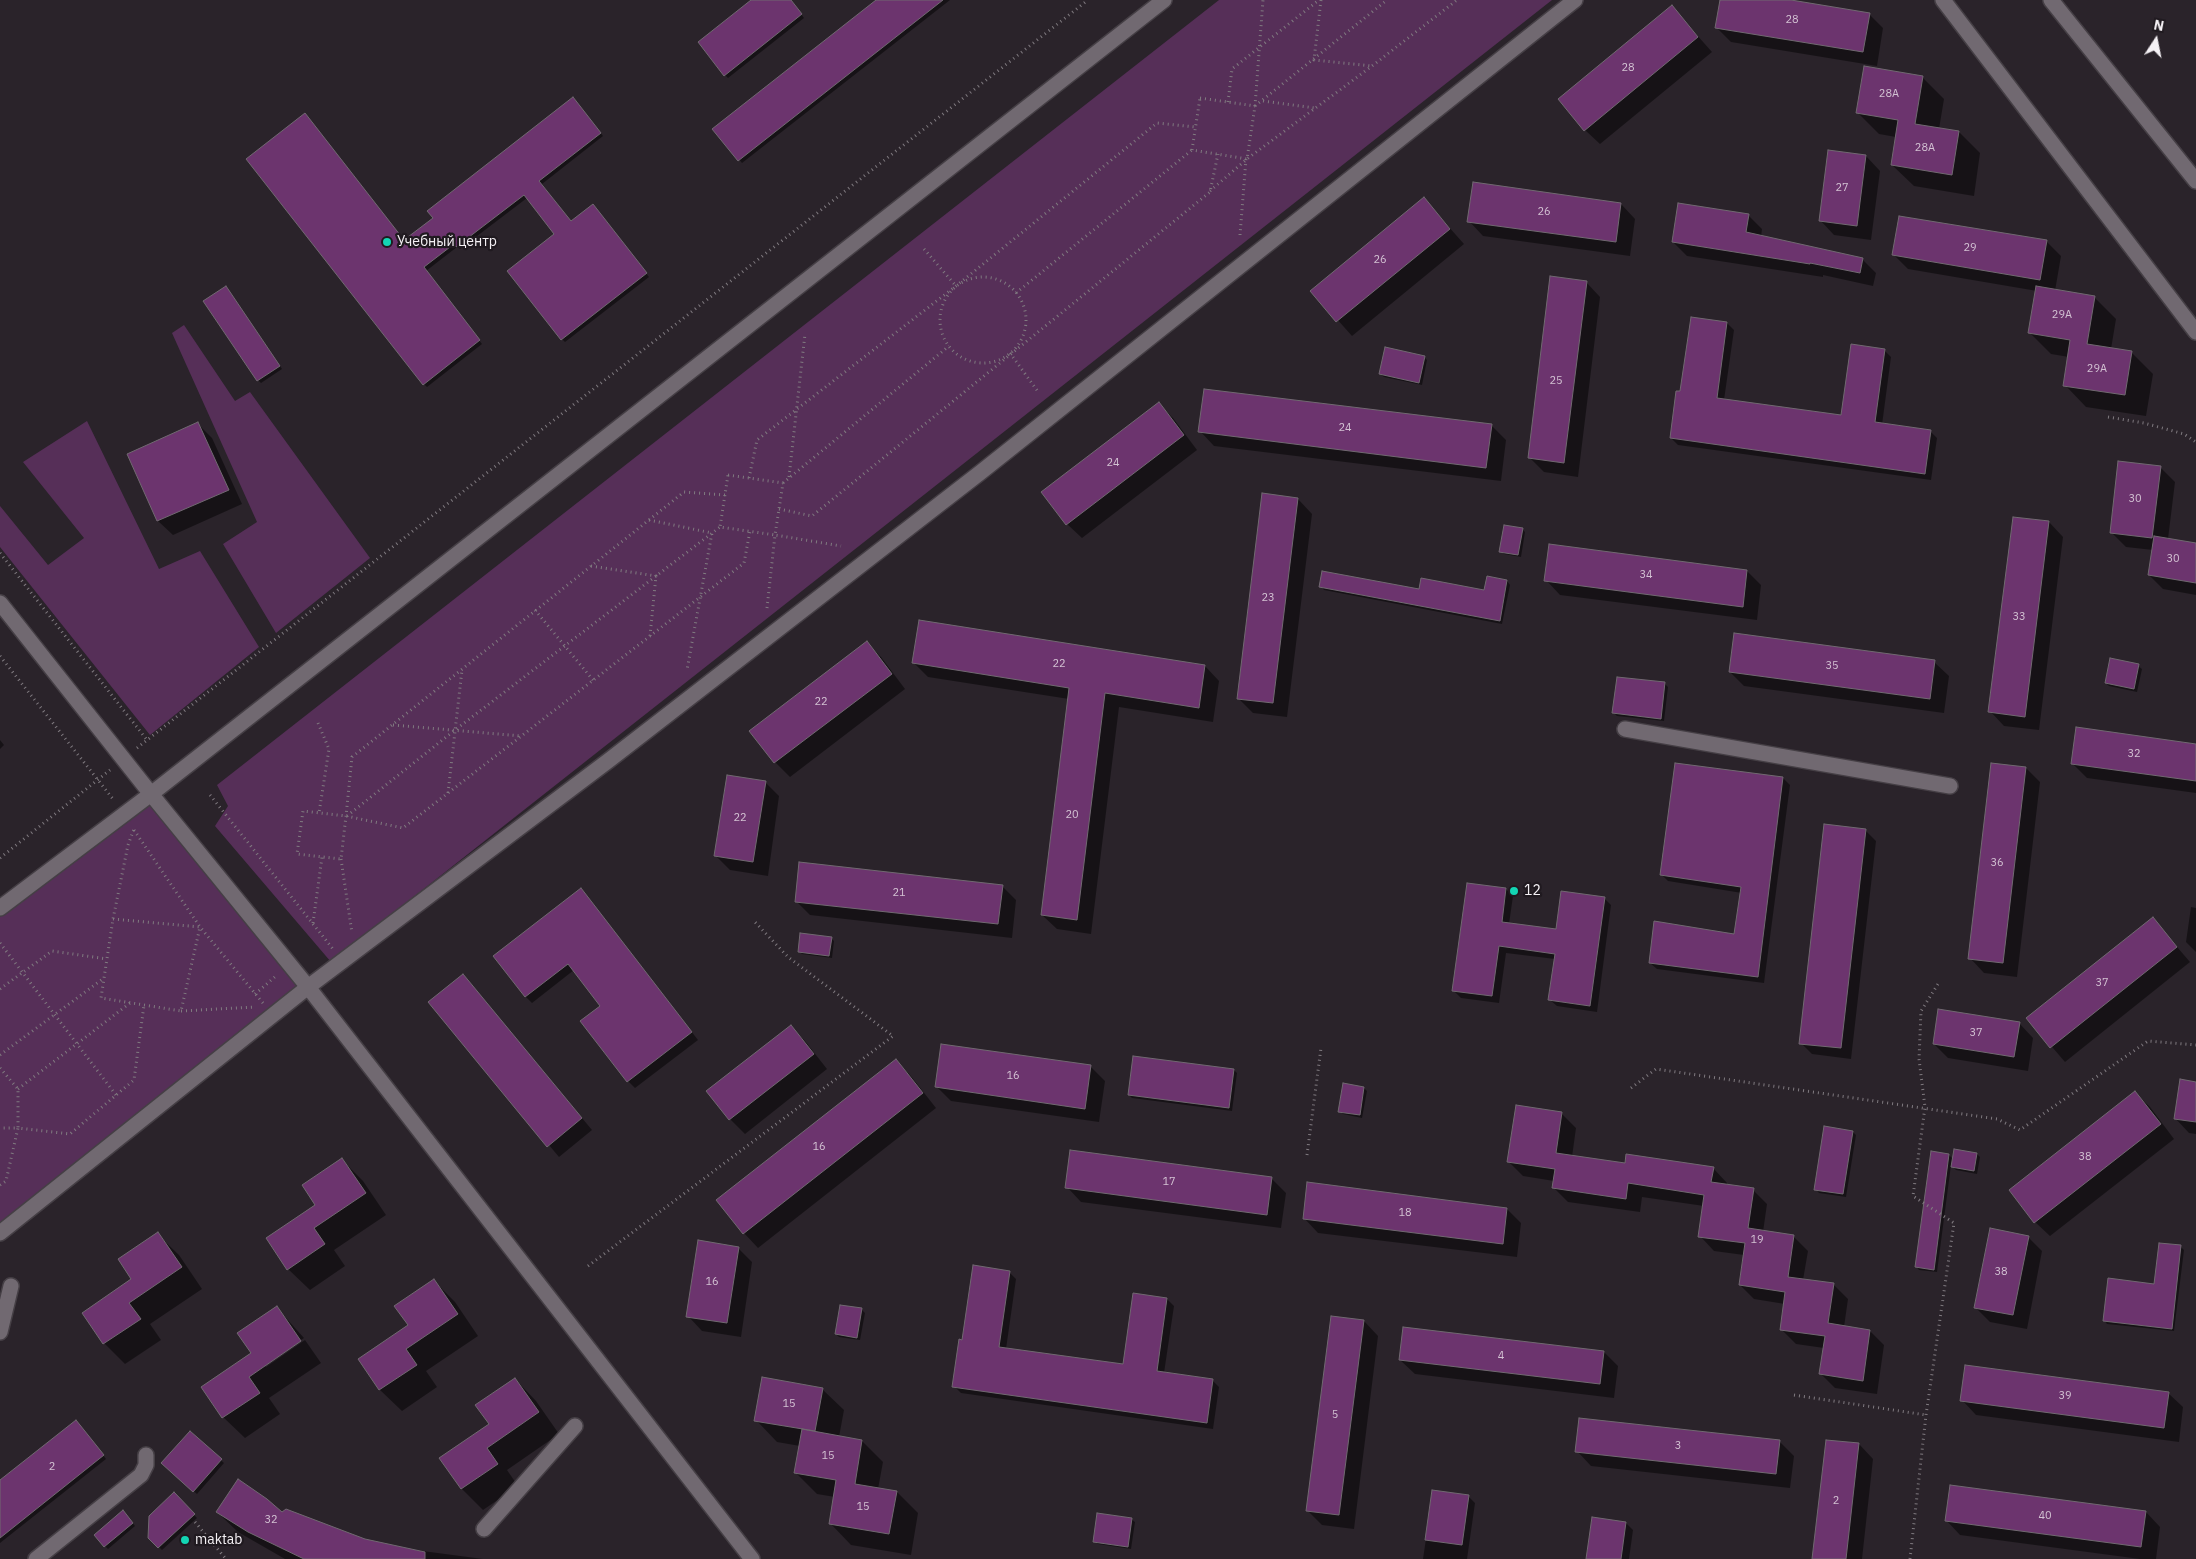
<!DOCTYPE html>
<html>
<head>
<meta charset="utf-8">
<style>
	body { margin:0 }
	#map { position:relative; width:2196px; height:1559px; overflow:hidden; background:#2a232a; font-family:"IBM Plex Sans",sans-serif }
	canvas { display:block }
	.north { position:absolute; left:2131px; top:15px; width:50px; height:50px; -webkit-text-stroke:4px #201a20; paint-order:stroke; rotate:11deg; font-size:14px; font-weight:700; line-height:20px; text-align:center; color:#f5f1f5 }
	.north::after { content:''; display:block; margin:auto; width:18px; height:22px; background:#f5f1f5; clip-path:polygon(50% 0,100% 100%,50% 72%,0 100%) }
</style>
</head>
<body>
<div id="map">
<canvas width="2196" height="1559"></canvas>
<div class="north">N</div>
</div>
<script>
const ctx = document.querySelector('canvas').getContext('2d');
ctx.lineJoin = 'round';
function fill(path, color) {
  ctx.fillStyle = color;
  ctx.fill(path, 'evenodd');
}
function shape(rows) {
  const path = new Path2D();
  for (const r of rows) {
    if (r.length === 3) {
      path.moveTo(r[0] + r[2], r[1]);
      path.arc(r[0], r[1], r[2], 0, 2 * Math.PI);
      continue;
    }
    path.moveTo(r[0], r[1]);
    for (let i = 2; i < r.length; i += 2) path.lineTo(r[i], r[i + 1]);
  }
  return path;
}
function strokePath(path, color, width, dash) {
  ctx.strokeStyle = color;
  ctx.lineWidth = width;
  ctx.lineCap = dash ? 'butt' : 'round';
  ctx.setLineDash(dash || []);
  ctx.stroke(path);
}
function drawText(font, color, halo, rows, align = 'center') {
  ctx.font = font + ' "IBM Plex Sans",sans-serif';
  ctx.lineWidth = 4.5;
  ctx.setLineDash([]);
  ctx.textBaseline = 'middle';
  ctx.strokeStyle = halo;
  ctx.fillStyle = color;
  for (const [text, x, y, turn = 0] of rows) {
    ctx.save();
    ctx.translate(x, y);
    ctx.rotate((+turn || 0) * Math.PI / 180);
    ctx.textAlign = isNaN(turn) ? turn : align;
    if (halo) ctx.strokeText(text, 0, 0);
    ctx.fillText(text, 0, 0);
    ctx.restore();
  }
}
const green = shape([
	[1219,0,1552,0,331,962,215,826,228,806,217,785],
	[184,325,235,401,250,392,370,558,276,633,223,544,257,522,172,333],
	[87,421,159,569,200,551,259,647,150,735,0,547,0,506,48,565,84,538,23,462],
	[151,794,308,987,0,1233,0,908]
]);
const shadow = shape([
	[753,0,790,0,804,18,728,78,725,75],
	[878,0,950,0,742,163,714,129],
	[1721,0,1783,0,1869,14,1883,28,1877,66,1731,42,1716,27],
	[1672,7,1712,52,1600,144,1585,130],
	[1922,77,1944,99,1939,129,1959,132,1980,153,1974,196,1914,186,1892,165,1896,137,1879,134,1857,112],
	[576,102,603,136,542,184,572,223,596,209,649,277,565,342,562,339,556,234,527,198,460,249,457,247,426,271,482,344,427,387,424,384,404,242],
	[1866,156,1880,171,1871,240,1834,235,1820,220],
	[1424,199,1464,244,1352,336,1312,291],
	[1621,204,1635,219,1630,256,1483,236,1469,221],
	[1748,215,1762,229,1761,237,1862,259,1876,273,1873,286,1823,275,1823,277,1687,256,1673,242],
	[2046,241,2061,256,2055,291,2095,298,2116,319,2111,349,2131,352,2153,374,2146,416,2086,407,2065,385,2069,357,2051,354,2030,333,2037,291,1908,269,1894,255],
	[1586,282,1600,297,1578,477,1544,472,1529,457],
	[229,291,282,369,261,383,258,380],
	[1727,323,1734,330,1724,400,1842,417,1884,350,1891,357,1882,425,1930,431,1937,438,1931,480,1678,445,1671,438,1681,392],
	[1424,357,1427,360,1422,385,1384,377,1380,374],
	[1159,404,1173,418,1197,450,1082,538,1067,524],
	[198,424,212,438,242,504,173,535,158,521,128,455],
	[1491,425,1506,440,1501,481,1214,446,1200,431],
	[2160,467,2175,482,2168,539,2196,544,2196,595,2163,589,2149,575,2153,550,2126,547,2111,532],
	[1263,495,1298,499,1312,514,1287,717,1253,713,1238,698],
	[2049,522,2063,537,2039,730,2004,726,1990,711],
	[1522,529,1525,532,1521,557,1504,554,1501,551],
	[1747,571,1761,585,1757,620,1560,595,1546,580],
	[1507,581,1510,585,1502,624,1324,590,1321,586,1485,591],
	[867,643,881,657,905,689,790,777,775,762,751,731],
	[913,662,1205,666,1219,681,1213,722,1119,707,1091,934,1057,929,1042,915,1069,699,928,677],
	[1934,662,1949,676,1944,713,1744,686,1730,672],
	[2138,666,2142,669,2137,692,2109,686,2106,683],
	[1665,684,1668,687,1664,721,1617,716,1614,713],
	[0,740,4,745,0,749],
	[2196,745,2196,793,2087,778,2072,763],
	[2026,768,2040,782,2017,977,1984,973,1970,958],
	[1783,778,1790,785,1764,983,1657,969,1650,963,1735,935,1742,893,1668,881,1661,874],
	[765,782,779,796,768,876,730,870,716,856],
	[1865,830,1876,841,1851,1059,1812,1054,1801,1043],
	[1468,884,1506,889,1513,896,1509,924,1557,931,1604,898,1611,905,1597,1012,1557,1006,1550,1000,1555,959,1506,953,1499,1003,1461,998,1454,991],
	[1002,886,1016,900,1012,938,810,915,796,901],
	[581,890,698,1040,635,1088,628,1081,602,1006,574,970,532,1003,525,996],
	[2191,907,2196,908,2196,952,2186,942],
	[2153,919,2190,962,2065,1062,2028,1019],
	[831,938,834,941,832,958,802,954,799,951],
	[463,975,592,1130,559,1157,430,1003],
	[2019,1023,2033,1038,2028,1071,1948,1058,1934,1044],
	[791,1027,805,1041,827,1069,745,1134,730,1119,708,1091],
	[896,1061,910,1075,936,1108,758,1248,744,1233],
	[1091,1067,1105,1081,1099,1122,951,1101,936,1086],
	[1234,1070,1237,1073,1232,1111,1132,1098,1129,1095],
	[2196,1083,2196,1134,2189,1133,2175,1118],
	[1364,1088,1367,1091,1362,1118,1343,1114,1340,1111],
	[2135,1093,2150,1107,2174,1139,2050,1236,2035,1222],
	[1561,1113,1576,1128,1572,1157,1626,1165,1713,1168,1727,1183,1727,1186,1753,1190,1767,1204,1763,1232,1793,1236,1808,1251,1803,1280,1833,1284,1848,1299,1844,1327,1870,1331,1884,1345,1877,1394,1835,1388,1821,1374,1824,1348,1796,1344,1781,1329,1785,1304,1754,1299,1740,1285,1744,1255,1714,1251,1700,1236,1704,1206,1642,1197,1640,1212,1568,1202,1553,1187,1554,1181,1523,1176,1509,1162],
	[1853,1132,1856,1135,1846,1197,1819,1193,1816,1189],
	[1955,1151,1977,1154,1980,1157,1977,1174,1956,1170,1951,1165,1937,1272,1919,1270,1916,1266,1949,1155,1954,1160],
	[342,1160,363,1181,386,1215,334,1250,345,1266,310,1290,288,1269,317,1205],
	[1271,1178,1286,1193,1281,1228,1081,1202,1067,1187],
	[1507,1209,1521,1223,1517,1257,1318,1233,1304,1218],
	[157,1234,179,1255,202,1289,150,1324,161,1340,125,1364,104,1343,133,1279],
	[2028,1237,2042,1251,2027,1329,1990,1322,1975,1307],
	[2181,1247,2184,1250,2174,1331,2107,1324,2104,1320,2155,1285],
	[738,1248,752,1262,741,1337,702,1331,688,1316],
	[1009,1272,1016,1279,1006,1349,1124,1366,1167,1299,1174,1306,1164,1373,1212,1380,1219,1387,1213,1429,961,1393,954,1386],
	[434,1281,455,1302,478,1336,426,1371,437,1387,402,1411,380,1390,360,1360,409,1326],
	[277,1308,304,1338,264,1365,266,1367,305,1340,321,1363,269,1398,280,1414,245,1438,223,1417,253,1353],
	[862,1310,865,1313,860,1340,839,1337,836,1334],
	[1364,1321,1378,1336,1354,1529,1322,1525,1307,1510],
	[1604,1352,1618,1366,1614,1398,1415,1374,1400,1360],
	[515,1379,536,1401,559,1434,507,1470,518,1486,483,1510,462,1489,490,1425],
	[822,1389,844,1410,839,1437,862,1441,883,1462,878,1489,897,1492,918,1513,911,1555,851,1545,830,1523,835,1497,817,1494,795,1472,800,1446,777,1442,756,1420],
	[2168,1393,2183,1407,2179,1442,1976,1415,1962,1400],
	[79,1424,106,1459,0,1543,0,1481],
	[190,1432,224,1463,197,1494,163,1463],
	[1780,1442,1794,1456,1790,1488,1591,1466,1577,1451],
	[1859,1444,1873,1459,1862,1559,1814,1559],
	[1433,1491,1468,1496,1475,1503,1467,1559,1423,1559],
	[174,1494,197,1518,162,1550,150,1538],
	[217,1512,282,1514,364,1540,400,1548,483,1559,285,1559,238,1532],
	[2146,1512,2160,1527,2156,1559,2140,1559,1960,1535,1946,1520],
	[126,1515,135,1526,108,1549,105,1546],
	[1131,1519,1135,1522,1131,1549,1098,1544,1094,1541],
	[1626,1523,1633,1530,1629,1559,1588,1559]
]);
const building = shape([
	[751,0,791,0,802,14,724,76,698,42,751,0],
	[876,0,943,0,738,161,712,129,876,0],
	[1720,0,1791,0,1870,13,1863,52,1715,28,1720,0],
	[1672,5,1698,37,1584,131,1558,99,1672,5],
	[1864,66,1923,76,1915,124,1959,131,1952,175,1891,165,1898,120,1856,113,1864,66],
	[573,97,601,133,539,181,571,221,593,204,647,273,561,340,507,271,554,234,524,195,456,247,454,244,424,267,480,340,423,385,246,159,305,113,404,240,433,218,427,211,573,97],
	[1828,150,1866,155,1857,226,1819,221,1828,150],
	[1473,182,1621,203,1616,242,1467,222,1473,182],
	[1424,197,1450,229,1336,322,1310,291,1424,197],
	[1678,203,1749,214,1746,232,1863,258,1860,273,1810,263,1810,264,1672,242,1678,203],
	[1899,216,2047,240,2040,280,1892,255,1899,216],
	[1550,276,1587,281,1564,463,1528,458,1550,276],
	[226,286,280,366,257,381,203,301,226,286],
	[2036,286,2095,296,2087,344,2132,351,2125,395,2063,386,2070,340,2028,333,2036,286],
	[1691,317,1727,322,1717,398,1841,415,1851,344,1885,349,1875,422,1931,430,1925,474,1670,438,1676,391,1680,391,1691,317],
	[1385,347,1425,356,1419,383,1379,374,1385,347],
	[1204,389,1492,424,1486,468,1198,432,1204,389],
	[1159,402,1184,435,1066,525,1041,492,1159,402],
	[198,422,229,490,157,521,127,454,198,422],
	[2118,461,2161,466,2152,538,2110,533,2118,461],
	[1262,493,1298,498,1273,703,1237,699,1262,493],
	[2013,517,2049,521,2025,717,1988,712,2013,517],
	[1504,525,1523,528,1518,555,1499,552,1504,525],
	[2154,536,2196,543,2196,583,2148,575,2154,536],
	[1549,544,1747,570,1743,607,1544,581,1549,544],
	[1322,571,1419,589,1421,578,1484,590,1487,576,1507,580,1500,621,1319,587,1322,571],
	[919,620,1205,665,1199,708,1105,693,1077,920,1041,915,1069,688,912,663,919,620],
	[1734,633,1935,660,1930,699,1729,672,1734,633],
	[867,641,892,674,774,763,749,731,867,641],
	[2110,658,2139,664,2134,689,2105,683,2110,658],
	[1617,677,1665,682,1661,719,1612,713,1617,677],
	[2076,727,2196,744,2196,781,2071,764,2076,727],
	[1675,763,1783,777,1758,977,1649,963,1654,921,1734,934,1741,887,1660,875,1675,763],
	[1991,763,2026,767,2003,963,1968,959,1991,763],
	[727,775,766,781,753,862,714,856,727,775],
	[1824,824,1866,829,1841,1048,1799,1044,1824,824],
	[799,862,1003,885,998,924,795,902,799,862],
	[1467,883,1506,888,1502,922,1556,929,1561,891,1605,897,1590,1006,1548,1000,1555,954,1499,946,1492,996,1452,991,1467,883],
	[581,888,692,1032,627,1082,580,1021,600,1006,568,964,525,997,493,956,581,888],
	[2153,917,2177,947,2050,1048,2026,1018,2153,917],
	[800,933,832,937,829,956,798,952,800,933],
	[463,974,582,1118,547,1147,428,1002,463,974],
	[1938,1009,2020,1022,2014,1057,1933,1044,1938,1009],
	[791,1025,814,1054,729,1120,706,1091,791,1025],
	[941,1044,1091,1065,1085,1109,935,1087,941,1044],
	[1133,1056,1234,1069,1229,1108,1128,1095,1133,1056],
	[896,1059,923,1093,743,1234,716,1200,896,1059],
	[2180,1079,2196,1082,2196,1122,2174,1119,2180,1079],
	[1343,1083,1364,1087,1360,1115,1338,1112,1343,1083],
	[2135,1091,2161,1124,2034,1223,2009,1190,2135,1091],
	[1516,1105,1562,1112,1556,1153,1625,1163,1626,1154,1714,1167,1711,1182,1754,1188,1748,1228,1794,1235,1788,1277,1834,1283,1828,1323,1870,1330,1863,1381,1819,1374,1825,1336,1780,1330,1785,1292,1739,1285,1745,1243,1698,1237,1704,1195,1628,1183,1626,1199,1552,1188,1555,1169,1507,1162,1516,1105],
	[1824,1126,1853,1131,1843,1194,1814,1190,1824,1126],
	[1954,1149,1977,1153,1974,1171,1951,1167,1954,1149],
	[1070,1150,1272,1177,1267,1215,1065,1188,1070,1150],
	[1931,1151,1949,1154,1934,1270,1915,1267,1931,1151],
	[342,1158,366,1193,314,1228,325,1244,287,1270,266,1238,315,1205,302,1185,342,1158],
	[1307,1182,1507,1208,1503,1244,1303,1219,1307,1182],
	[1990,1228,2029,1236,2013,1315,1974,1308,1990,1228],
	[158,1232,182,1267,129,1303,141,1319,103,1344,82,1313,131,1279,118,1259,158,1232],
	[698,1240,739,1247,727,1323,686,1317,698,1240],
	[2159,1243,2181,1245,2172,1329,2103,1321,2108,1278,2154,1284,2159,1243],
	[973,1265,1010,1271,999,1347,1123,1364,1133,1293,1167,1298,1157,1371,1213,1379,1207,1423,952,1387,959,1339,962,1340,973,1265],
	[434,1279,458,1314,406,1349,417,1365,379,1390,358,1359,408,1325,394,1306,434,1279],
	[840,1305,862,1308,857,1338,835,1334,840,1305],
	[277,1306,301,1341,249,1377,260,1393,222,1418,201,1387,251,1353,237,1333,277,1306],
	[1331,1316,1364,1320,1339,1515,1306,1511,1331,1316],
	[1403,1327,1604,1351,1600,1384,1399,1360,1403,1327],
	[1965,1365,2169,1392,2164,1428,1960,1401,1965,1365],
	[762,1377,823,1388,815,1431,754,1421,762,1377],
	[515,1378,539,1412,487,1448,498,1464,461,1489,439,1458,489,1424,475,1405,515,1378],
	[1579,1418,1780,1440,1776,1474,1575,1452,1579,1418],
	[76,1420,104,1455,0,1538,0,1480,76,1420],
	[802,1429,862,1440,855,1484,897,1491,889,1534,829,1524,836,1480,794,1473,802,1429],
	[190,1431,222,1459,193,1492,161,1463,190,1431],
	[1826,1440,1859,1443,1846,1559,1812,1559,1826,1440],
	[238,1479,267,1499,282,1512,286,1509,365,1539,425,1552,425,1559,304,1559,248,1532,216,1512,238,1479],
	[1950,1485,2146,1511,2141,1547,1945,1521,1950,1485],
	[1432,1490,1469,1495,1462,1545,1425,1540,1432,1490],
	[174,1492,195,1514,158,1548,148,1538,149,1516,174,1492],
	[123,1510,133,1523,104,1547,94,1535,123,1510],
	[1097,1513,1132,1518,1128,1547,1093,1542,1097,1513],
	[1592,1517,1626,1522,1621,1559,1586,1559,1592,1517]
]);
const path = shape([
	[1321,0,1314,60,1372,66],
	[1200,98,1255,106,1247,159,1192,150,1200,98],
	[1263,101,1315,108],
	[1228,102,1232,69,1319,0],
	[1255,106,1387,0],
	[1255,106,1263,0],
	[1210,191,1247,159,1372,66,1457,0],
	[1240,235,1246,159],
	[924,249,956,286],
	[983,320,43],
	[1016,293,1192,150],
	[1010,353,1039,393],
	[2108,417,2144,423,2184,434,2196,442],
	[728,475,783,483,775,535,720,527,728,475],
	[789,477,805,334],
	[749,478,757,440,956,286,1157,123,1195,127],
	[783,483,949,346],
	[725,495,684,492,352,757,346,816,341,859,297,854,303,811,346,816,403,828,744,563,750,531],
	[779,509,812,516,1210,192,1218,154],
	[649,520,712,533,687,670],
	[0,553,147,740],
	[591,566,656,576,650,636],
	[767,608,775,535,841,546],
	[535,610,593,680],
	[0,656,113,799],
	[318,723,329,749,319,813],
	[393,725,521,736],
	[137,748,1088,0],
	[448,793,462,670],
	[210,795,333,949],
	[347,816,455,730,720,527],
	[134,830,200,927,263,1003],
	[0,858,110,770],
	[341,859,352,933],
	[113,919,200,927,181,1011,101,998,113,919,128,845,134,829],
	[313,923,322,857],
	[0,943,116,1095],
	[0,989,52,951,107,959],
	[255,994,276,976],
	[181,1011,255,1007],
	[0,1055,104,978],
	[0,1068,18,1089,18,1128,0,1128],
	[1631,1088,1656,1069,1997,1119,2020,1130,2148,1041,2196,1045],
	[18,1089,130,1003],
	[1307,1155,1321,1048],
	[0,1185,6,1181,18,1128,70,1134,134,1080,144,1005],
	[588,1266,893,1036,788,957,754,921],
	[1794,1395,1926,1415],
	[195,1522,226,1559],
	[1910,1559,1926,1415,1954,1223,1913,1196,1925,1107,1919,1059,1921,1011,1938,984]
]);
const minor = shape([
	[1943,0,2196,332],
	[2051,0,2196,181],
	[0,603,151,794,308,987,752,1559],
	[1625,729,1950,786],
	[0,908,151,794,1164,0],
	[0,1233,308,987,608,761,981,472,1575,0],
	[0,1332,11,1286],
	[484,1529,575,1426],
	[36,1559,141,1475,146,1465,146,1455]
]);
const markers = [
	[387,242,5,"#13d5b4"],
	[1514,891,5,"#13d5b4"],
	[185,1540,5,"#13d5b4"]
];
const numberNames = [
	["28",1792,20],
	["28",1628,68],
	["28A",1889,94],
	["28A",1925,148],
	["27",1842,188],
	["26",1544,212],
	["29",1970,248],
	["26",1380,260],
	["29A",2062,315],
	["29A",2097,369],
	["25",1556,381],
	["24",1345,428],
	["24",1113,463],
	["30",2135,499],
	["30",2173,559],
	["34",1646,575],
	["23",1268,598],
	["33",2019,617],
	["22",1059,664],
	["35",1832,666],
	["22",821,702],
	["32",2134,754],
	["20",1072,815],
	["22",740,818],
	["36",1997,863],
	["21",899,893],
	["37",2102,983],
	["37",1976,1033],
	["16",1013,1076],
	["16",819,1147],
	["38",2085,1157],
	["17",1169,1182],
	["18",1405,1213],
	["19",1757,1240],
	["38",2001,1272],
	["16",712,1282],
	["4",1501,1356],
	["39",2065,1396],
	["15",789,1404],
	["5",1335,1415],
	["3",1678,1446],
	["15",828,1456],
	["2",52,1467],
	["2",1836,1501],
	["15",863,1507],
	["40",2045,1516],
	["32",271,1520]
];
const poiNames = [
	["Учебный центр",397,242],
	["12",1524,891],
	["maktab",195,1540]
];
fill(green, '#562f58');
fill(shadow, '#0007');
fill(building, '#6c346e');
strokePath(building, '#716971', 1);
strokePath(minor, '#453f45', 18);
strokePath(path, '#807b80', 3, [1, 4]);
strokePath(minor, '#716971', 15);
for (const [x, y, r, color] of markers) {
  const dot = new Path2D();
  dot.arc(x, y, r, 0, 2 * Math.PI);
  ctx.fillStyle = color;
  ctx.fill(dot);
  strokePath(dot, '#201a20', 2);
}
drawText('11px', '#d3c2d3', null, numberNames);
drawText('14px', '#f5f1f5', '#201a20', poiNames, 'left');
</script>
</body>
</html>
